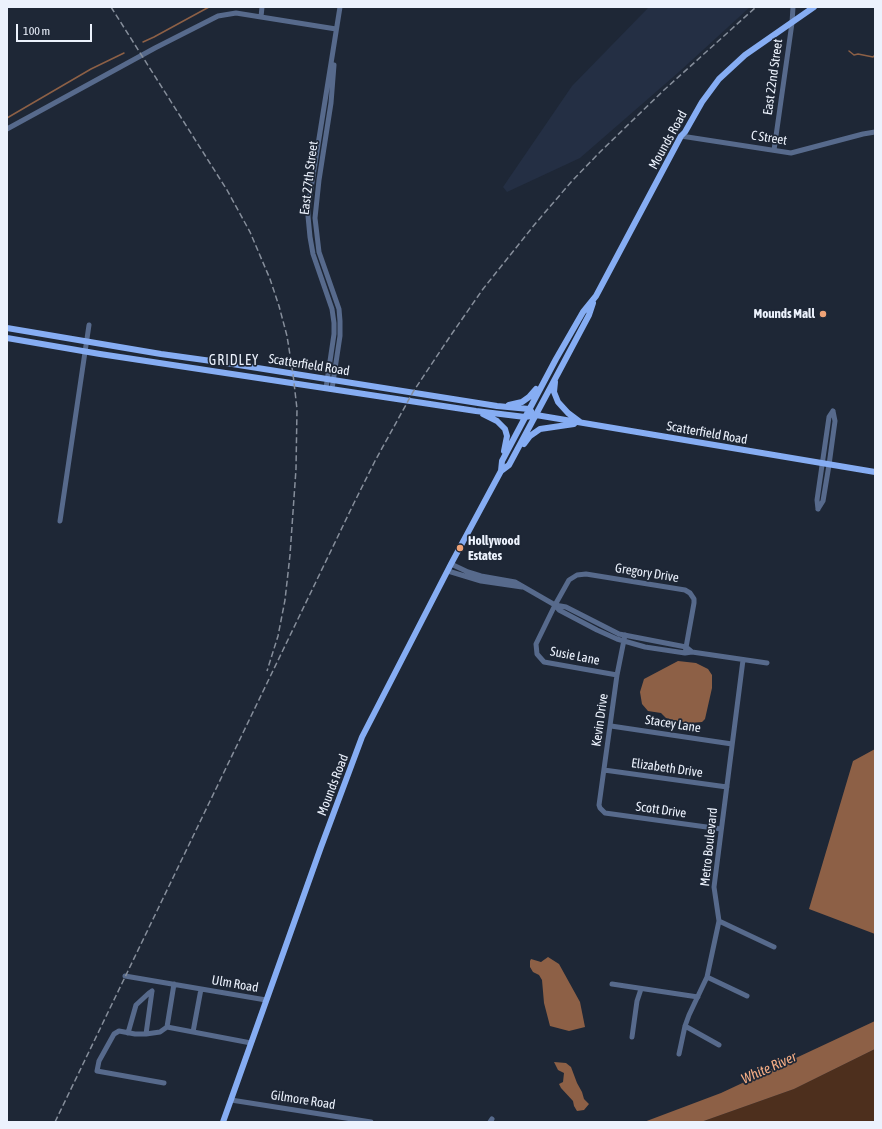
<!DOCTYPE html>
<html>
<head>
<meta charset="utf-8">
<style>
	body { margin:0 }
	#map { position:relative; width:882px; height:1129px; overflow:hidden; background:#1e2736; font-family:"Asap Condensed",sans-serif }
	canvas { display:block }
	.frame { position:absolute; inset:0; border:8px solid #ecf2fd; pointer-events:none }
	.scale { position:absolute; left:16px; top:24px; width:76px; height:18px; box-sizing:border-box; border:2px solid #ecf2fd; border-top:0; padding-left:5px; font-size:12px; line-height:14px; white-space:nowrap; color:#ecf2fd; -webkit-text-stroke:3px #1e2736; paint-order:stroke }
</style>
</head>
<body>
<div id="map">
<canvas width="882" height="1129"></canvas>
<div class="frame"></div>
<div class="scale">100 m</div>
</div>
<script>
const ctx = document.querySelector('canvas').getContext('2d');
ctx.lineJoin = 'round';
function fill(path, color) {
  ctx.fillStyle = color;
  ctx.fill(path, 'evenodd');
}
function shape(rows) {
  const path = new Path2D();
  for (const r of rows) {
    path.moveTo(r[0], r[1]);
    for (let i = 2; i < r.length; i += 2) path.lineTo(r[i], r[i + 1]);
  }
  return path;
}
function strokePath(path, color, width, dash) {
  ctx.strokeStyle = color;
  ctx.lineWidth = width;
  ctx.lineCap = dash ? 'butt' : 'round';
  ctx.setLineDash(dash || []);
  ctx.stroke(path);
}
function drawText(font, color, halo, rows, align = 'center') {
  ctx.font = font + ' "Asap Condensed",sans-serif';
  ctx.lineWidth = 3.5;
  ctx.setLineDash([]);
  ctx.textBaseline = 'middle';
  ctx.strokeStyle = halo;
  ctx.fillStyle = color;
  for (const [text, x, y, turn = 0] of rows) {
    ctx.save();
    ctx.translate(x, y);
    ctx.rotate((+turn || 0) * Math.PI / 180);
    ctx.textAlign = isNaN(turn) ? turn : align;
    if (halo) ctx.strokeText(text, 0, 0);
    ctx.fillText(text, 0, 0);
    ctx.restore();
  }
}
const built = shape([
	[649,7,750,7,680,71,580,158,507,192,503,187,572,86]
]);
const green = shape([
	[875,1049,875,1122,701,1122,794,1089]
]);
const water = shape([
	[678,661,696,663,708,669,712,675,712,688,705,719,702,722,690,723,677,721,666,718,661,713,648,711,642,704,640,692,644,679],
	[875,749,875,934,809,909,853,761],
	[548,957,559,964,580,1002,585,1027,569,1031,550,1026,544,1003,542,980,539,975,533,972,530,967,530,961,531,959,541,962],
	[875,1021,875,1049,794,1089,701,1122,644,1122,721,1093],
	[554,1062,566,1063,571,1067,577,1083,582,1092,584,1099,589,1104,584,1110,577,1111,574,1106,573,1101,561,1088,559,1084,563,1082,564,1073,558,1070]
]);
const stream = shape([
	[143,42,154,37,209,7],
	[849,51,854,55,858,54,873,57,875,55],
	[7,118,91,69,124,53]
]);
const minor = shape([
	[261,17,262,7],
	[7,129,155,48,218,16,236,13,336,29],
	[681,136,791,153,863,134,875,132],
	[774,150,792,23,793,7],
	[326,388,334,334,334,323,332,309,313,254,310,237,308,216,309,201,340,7],
	[332,389,340,336,340,321,339,309,319,252,315,218,319,180,331,103,334,65],
	[818,509,817,500,829,417,833,411],
	[818,509,823,501,829,465,835,421,833,411],
	[60,521,89,325],
	[451,564,468,572,481,576,515,582,555,605,566,607,619,634,686,647,692,652],
	[448,571,481,581,522,587],
	[555,605,559,610,597,630,617,639,645,647,685,653,692,652,767,663],
	[625,635,617,675,599,805,600,808,605,813,721,829],
	[617,675,544,662,537,654,536,644,555,605,569,580,577,575,586,574,685,590,690,593,694,599,694,603,685,653],
	[611,726,732,744],
	[604,770,727,787],
	[719,921,774,947],
	[125,976,266,1000],
	[707,977,747,996],
	[612,984,698,997],
	[685,1026,719,1045],
	[167,1027,174,984],
	[193,1032,201,989],
	[128,1033,136,1005,149,993,152,991],
	[146,1034,152,991],
	[632,1037,637,1001,641,989],
	[679,1054,685,1026,689,1015,707,977,719,921,714,887,743,660],
	[164,1083,97,1071,99,1061,114,1034,119,1031,135,1034,146,1034,160,1032,167,1027,251,1043],
	[231,1100,371,1122],
	[490,1122,492,1119]
]);
const major = shape([
	[7,328,161,354,226,363,497,406,529,409,531,411],
	[7,338,100,354,476,411,525,417,536,415,875,472],
	[555,382,554,392,558,402,568,413,580,422],
	[509,405,522,402,529,397,536,389],
	[483,414,497,421,505,429,507,436,504,451],
	[524,444,530,436,540,429,574,424],
	[501,471,509,465,563,364,589,315,593,303],
	[223,1122,321,847,362,737,451,564,501,471,502,461,556,359,583,312,596,296,681,136,685,132,702,102,719,79,745,55,814,7]
]);
const rail = shape([
	[111,7,227,190,250,232,270,279,279,306,287,336,293,374,297,409,296,469,290,555,285,600,278,636,267,671],
	[55,1122,354,503,375,461,413,392,451,335,483,289,535,224,572,181,600,152,664,90,756,7]
]);
const markers = [
	[823,314,4,"#efa377"],
	[460,548,4,"#efa377"]
];
const streetNames = [
	["East 22nd Street",773,77,-82],
	["C Street",769,138,9],
	["Mounds Road",668,140,-61],
	["East 27th Street",309,178,-83],
	["Scatterfield Road",309,365,9],
	["Scatterfield Road",707,433,10],
	["Gregory Drive",647,573,9],
	["Susie Lane",575,656,11],
	["Kevin Drive",600,720,-82],
	["Stacey Lane",673,724,9],
	["Elizabeth Drive",667,768,8],
	["Mounds Road",333,785,-69],
	["Scott Drive",661,810,8],
	["Metro Boulevard",709,847,-84],
	["Ulm Road",235,984,10],
	["Gilmore Road",303,1100,9]
];
const poiNames = [
	["Mounds Mall",815,314],
	["Hollywood",468,541,"left"],
	["Estates",468,556,"left"]
];
const neighbourhoodNames = [
	["GRIDLEY",234,361]
];
const waterNames = [
	["White River",769,1068,-24]
];
fill(built, '#242f44');
fill(green, '#4d2f1d');
fill(water, '#8d6046');
strokePath(stream, '#8d6046', 1.5);
strokePath(minor, '#576a8c', 5);
strokePath(major, '#86adf3', 6);
strokePath(rail, '#868e9b', 1.5, [6, 3]);
for (const [x, y, r, color] of markers) {
  const dot = new Path2D();
  dot.arc(x, y, r, 0, 2 * Math.PI);
  ctx.fillStyle = color;
  ctx.fill(dot);
  strokePath(dot, '#1e2736', 1.5);
}
drawText('13px', '#ecf2fd', '#1e2736', streetNames);
drawText('bold 13px', '#ecf2fd', '#1e2736', poiNames, 'right');
ctx.letterSpacing = '1px';
drawText('14px', '#ecf2fd', '#1e2736', neighbourhoodNames);
ctx.letterSpacing = '0px';
drawText('italic 14px', '#f7af86', '#1e2736', waterNames);
</script>
</body>
</html>
